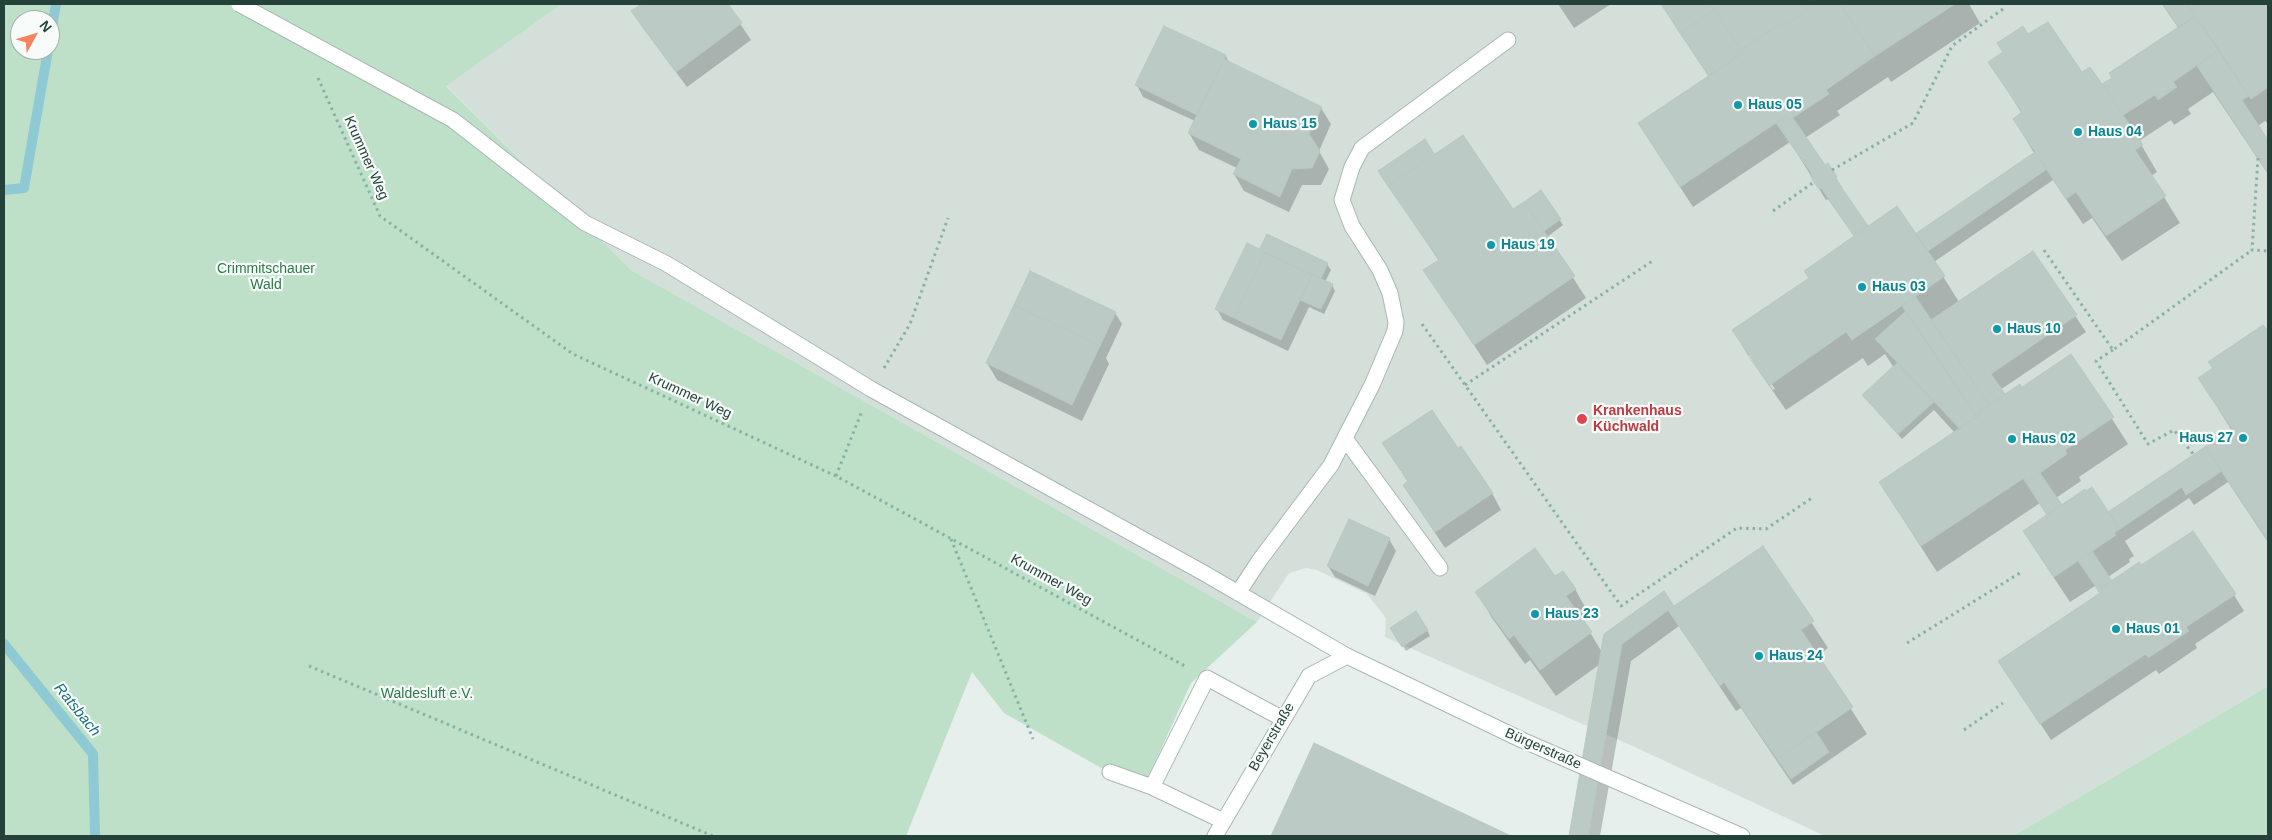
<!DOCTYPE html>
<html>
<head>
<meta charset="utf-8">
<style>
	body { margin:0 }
	#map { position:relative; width:2272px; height:840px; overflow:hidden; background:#e6efeb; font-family:Helvetica,sans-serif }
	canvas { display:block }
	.frame { position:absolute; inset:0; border:5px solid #24423a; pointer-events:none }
	.north { position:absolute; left:10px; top:10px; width:50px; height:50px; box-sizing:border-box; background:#f7fbf9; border:1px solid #a3b1ad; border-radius:50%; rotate:51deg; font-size:14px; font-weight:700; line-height:20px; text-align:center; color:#24423a }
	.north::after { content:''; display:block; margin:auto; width:18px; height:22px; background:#f4845f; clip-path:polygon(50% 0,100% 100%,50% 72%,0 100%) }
</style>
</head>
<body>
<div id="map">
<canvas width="2272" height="840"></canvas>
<div class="frame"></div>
<div class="north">N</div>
</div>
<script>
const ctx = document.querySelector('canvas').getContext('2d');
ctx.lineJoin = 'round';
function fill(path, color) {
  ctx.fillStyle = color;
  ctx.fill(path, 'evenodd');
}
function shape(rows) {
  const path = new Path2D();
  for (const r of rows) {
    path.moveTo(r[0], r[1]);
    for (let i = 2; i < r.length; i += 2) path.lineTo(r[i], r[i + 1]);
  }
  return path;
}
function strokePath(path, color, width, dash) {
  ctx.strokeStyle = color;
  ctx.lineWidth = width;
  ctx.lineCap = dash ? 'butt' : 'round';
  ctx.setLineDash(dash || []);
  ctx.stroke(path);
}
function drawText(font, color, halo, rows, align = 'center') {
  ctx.font = font + ' Helvetica,sans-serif';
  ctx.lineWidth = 4.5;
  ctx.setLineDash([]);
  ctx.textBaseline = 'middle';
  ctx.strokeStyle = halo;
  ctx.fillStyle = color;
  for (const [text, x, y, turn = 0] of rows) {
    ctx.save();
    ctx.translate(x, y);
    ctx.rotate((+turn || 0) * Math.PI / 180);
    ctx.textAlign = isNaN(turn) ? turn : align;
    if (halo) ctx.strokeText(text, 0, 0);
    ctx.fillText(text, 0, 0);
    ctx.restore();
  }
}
const built = shape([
	[562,4,2268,4,2268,686,2013,836,1825,836,1637,748,1385,637,1386,618,1367,594,1317,570,1306,568,1289,573,1257,622,631,270,446,85]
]);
const green = shape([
	[4,4,562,4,446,86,631,270,1257,622,1191,683,1142,791,1004,713,972,672,906,836,4,836],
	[20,20,50,20,50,50,20,50],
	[2268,686,2268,836,2013,836]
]);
const shadow = shape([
	[644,4,727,4,751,40,687,87,643,28,633,12],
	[1558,4,1611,4,1574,28],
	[1661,4,1969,4,1980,23,1891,82,1888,77,1837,111,1840,115,1805,138,1825,167,1827,165,1836,178,1843,189,1841,190,1867,228,1915,235,2034,153,2014,119,2022,114,1990,62,2028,36,2102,86,2179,29,2162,4,2268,4,2268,124,2265,121,2258,126,2268,141,2268,174,2213,92,2188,109,2191,114,2174,125,2171,120,2139,141,2157,172,2151,176,2180,223,2122,261,2092,218,2083,224,2053,180,1934,262,1959,302,2033,253,2086,332,2000,390,2004,396,2022,388,2071,355,2128,444,2079,477,2081,481,2056,498,2061,507,2108,513,2232,431,2199,378,2268,332,2268,542,2228,482,2194,505,2189,498,2125,541,2134,556,2129,559,2130,562,2108,577,2112,582,2141,567,2234,595,2244,611,2195,644,2197,648,2159,674,2156,670,2051,740,1999,661,2101,594,2095,586,2070,602,2040,557,2025,531,2048,515,2040,503,1937,572,1880,483,1955,433,1934,410,1902,439,1867,400,1864,395,1894,368,1885,354,1868,366,1863,358,1786,410,1749,357,1734,331,1810,279,1855,237,1828,199,1826,200,1790,142,1693,207,1639,124,1709,77],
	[1748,355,1751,355,1775,389,1773,390],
	[1164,28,1226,56,1229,63,1321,108,1331,124,1319,151,1329,169,1321,185,1302,185,1289,212,1244,191,1234,174,1237,168,1199,150,1189,133,1195,121,1143,97,1137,85],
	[1435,156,1513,211,1541,192,1563,225,1547,237,1586,298,1487,365,1425,270,1439,261,1393,192],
	[1260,251,1327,264,1331,270,1325,282,1332,285,1335,291,1324,314,1309,307,1288,351,1223,320,1217,309],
	[1115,313,1122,324,1106,358,1109,364,1082,421,997,380,987,363],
	[1384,444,1457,450,1492,493,1501,510,1445,548,1414,501,1408,482],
	[1389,539,1396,551,1375,596,1335,577,1328,566],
	[1763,548,1828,648,1817,656,1867,734,1793,785,1741,708,1736,711,1679,626,1631,661,1600,836,1570,836,1600,664,1556,696,1530,660,1525,664,1492,618,1477,592,1555,578,1575,589,1590,616,1583,621,1602,652,1605,635,1674,608],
	[1427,630,1430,636,1406,651,1395,634],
	[1315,745,1507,836,1272,836]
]);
const stream = shape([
	[50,38,56,4],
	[4,190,24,188,48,50],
	[4,644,93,754,95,836]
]);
const building = shape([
	[642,4,728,4,742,23,676,72,631,11,642,4],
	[1661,4,1710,4,1714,10,1680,33,1661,4],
	[1710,4,1816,4,1784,26,1782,23,1741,50,1710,4],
	[1816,4,1840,4,1875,56,1826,90,1829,94,1788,121,1785,117,1680,187,1638,123,1743,53,1741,50,1782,23,1784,26,1816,4],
	[1840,4,1955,4,1875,56,1840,4],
	[2163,4,2187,4,2195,16,2179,28,2163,4],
	[2187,4,2268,4,2268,91,2267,88,2251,99,2187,4],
	[1714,10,1743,53,1709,76,1680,33,1714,10],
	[2195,16,2219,50,2173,82,2177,87,2158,100,2155,95,2123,115,2102,84,2112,78,2109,73,2195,16],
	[2048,22,2082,72,2090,67,2102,84,2143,145,2135,150,2166,196,2106,236,2076,192,2066,199,2035,152,2013,119,2022,112,1988,62,2003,52,1997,43,2023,26,2028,34,2048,22],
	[1164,26,1226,55,1197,115,1135,85,1164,26],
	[2219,50,2249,96,2242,100,2268,140,2268,173,2197,66,2219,50],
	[1224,59,1322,107,1309,134,1320,151,1312,168,1292,169,1280,197,1233,174,1241,159,1188,133,1224,59],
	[1785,117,1788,121,1793,118,1825,165,1828,163,1837,177,1835,178,1868,226,1854,236,1821,188,1819,189,1814,182,1810,175,1812,174,1776,123,1785,117],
	[1463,135,1513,209,1524,202,1575,276,1474,345,1423,270,1439,260,1388,186,1463,135],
	[1425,139,1435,155,1388,186,1378,171,1425,139],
	[2035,152,2047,169,1928,251,1915,234,2035,152],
	[1541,190,1561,219,1544,231,1524,202,1541,190],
	[1897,206,1945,276,1852,340,1846,332,1770,385,1732,330,1809,278,1804,271,1897,206],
	[1267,234,1328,263,1321,279,1259,250,1267,234],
	[1247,243,1265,252,1234,318,1215,309,1247,243],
	[2033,251,2077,315,1991,374,2005,394,1989,405,1931,320,2033,251],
	[1265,252,1312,275,1281,340,1234,318,1265,252],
	[1030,271,1116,312,1100,346,1014,305,1030,271],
	[1312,275,1333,284,1321,309,1300,300,1312,275],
	[1915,296,1989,405,1980,411,1981,414,1977,417,1902,306,1915,296],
	[1014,305,1100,346,1072,405,986,363,1014,305],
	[1906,311,1977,417,1959,428,1875,339,1906,311],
	[2263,325,2268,330,2268,540,2205,447,2232,429,2198,378,2213,368,2208,362,2263,325],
	[2071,354,2114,417,2065,450,2067,454,2027,482,2024,478,1921,546,1879,482,1981,414,1980,411,1989,405,2020,384,2022,387,2071,354],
	[1897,363,1934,402,1898,434,1862,395,1897,363],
	[1432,410,1458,448,1461,446,1493,493,1435,532,1403,485,1408,481,1382,443,1432,410],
	[2205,447,2222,471,2186,495,2182,487,2120,529,2108,512,2205,447],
	[2040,473,2062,505,2047,515,2023,478,2027,482,2040,473],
	[2092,487,2120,529,2114,533,2116,535,2054,577,2023,531,2085,489,2086,491,2092,487],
	[1349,519,1390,538,1368,586,1327,566,1349,519],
	[2193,531,2236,594,2186,627,2189,631,2148,658,2146,654,2040,724,1998,661,2100,593,2098,590,2139,562,2141,565,2193,531],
	[1763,546,1814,621,1801,630,1853,707,1777,759,1724,682,1720,686,1668,610,1763,546],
	[1535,548,1555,576,1563,571,1576,589,1566,596,1592,632,1540,670,1514,635,1509,639,1475,592,1535,548],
	[2092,551,2112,581,2098,590,2100,593,2078,561,2092,551],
	[1664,591,1674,606,1622,644,1588,836,1569,836,1604,634,1664,591],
	[1416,611,1428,630,1402,647,1390,628,1416,611],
	[1816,732,1829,752,1791,779,1777,759,1816,732],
	[1314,743,1511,836,1271,836,1314,743]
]);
const path = shape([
	[318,78,380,216,573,354,836,476,1185,666],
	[2258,158,2252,250,2268,251],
	[1832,170,1913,123,1952,46,2003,9],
	[1773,211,1814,182],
	[2044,250,2113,350,2252,250],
	[1422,324,1621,606,1737,528,1766,529,1812,498],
	[2113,350,2096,361,2148,444,2174,430,2194,455],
	[884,368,910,324,948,218],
	[1465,385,1654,260],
	[836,476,862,411],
	[951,539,1033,739],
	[1907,643,2023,571],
	[309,666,713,836],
	[1964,730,2003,703]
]);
const service = shape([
	[453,120,585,223,667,264,871,389,1202,572,1347,656],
	[1346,440,1440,568],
	[1238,593,1259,561,1331,465,1372,385,1395,331,1396,322,1390,293,1380,270,1352,226,1342,200,1352,167,1362,148,1508,40],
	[1110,772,1152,787,1223,821],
	[1152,787,1207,678,1283,719]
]);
const minor = shape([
	[1215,836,1309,676,1347,656,1522,740,1742,836]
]);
const serviceBridge = shape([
	[239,4,453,120]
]);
const markers = [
	[1738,105,5,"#0f9aa8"],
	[1253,124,5,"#0f9aa8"],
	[2078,132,5,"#0f9aa8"],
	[1491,245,5,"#0f9aa8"],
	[1862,287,5,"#0f9aa8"],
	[1997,329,5,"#0f9aa8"],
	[1582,419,6,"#e0444e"],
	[2243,438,5,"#0f9aa8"],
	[2012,439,5,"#0f9aa8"],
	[1535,614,5,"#0f9aa8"],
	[2116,629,5,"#0f9aa8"],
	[1759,656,5,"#0f9aa8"]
];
const cultureNames = [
	["Haus 05",1748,105],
	["Haus 15",1263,124],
	["Haus 04",2088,132],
	["Haus 19",1501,245],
	["Haus 03",1872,287],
	["Haus 10",2007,329],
	["Haus 27",2233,438,"right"],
	["Haus 02",2022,439],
	["Haus 23",1545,614],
	["Haus 01",2126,629],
	["Haus 24",1769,656]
];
const streetNames = [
	["Krummer Weg",366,158,66],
	["Krummer Weg",690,396,25],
	["Krummer Weg",1051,580,29],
	["Beyerstraße",1272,737,-60],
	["Bürgerstraße",1543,749,24]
];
const parkNames = [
	["Crimmitschauer",266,269],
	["Wald",266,285],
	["Waldesluft e.V.",427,694]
];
const healthNames = [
	["Krankenhaus",1593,411],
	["Küchwald",1593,427]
];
const waterNames = [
	["Ratsbach",77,710,51]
];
fill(built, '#d4dfda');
fill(green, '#bfe0c8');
fill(shadow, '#0003');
strokePath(stream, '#8ec9d4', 10);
fill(building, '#bbcac4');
strokePath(building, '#b8c9c2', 1);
strokePath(service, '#a8b8b2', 17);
strokePath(minor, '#a8b8b2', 17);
strokePath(path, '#86b3a5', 3, [2.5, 4]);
strokePath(service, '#fff', 15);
strokePath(minor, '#fff', 15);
strokePath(serviceBridge, '#a8b8b2', 17, []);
strokePath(serviceBridge, '#fff', 15);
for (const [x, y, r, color] of markers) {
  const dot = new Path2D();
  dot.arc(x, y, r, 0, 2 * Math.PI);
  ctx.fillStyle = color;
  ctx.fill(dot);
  strokePath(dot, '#f7fbf9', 2);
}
drawText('bold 14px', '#0d838f', '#f7fbf9', cultureNames, 'left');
drawText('14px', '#24423a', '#f7fbf9', streetNames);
drawText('14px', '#2d7a4b', '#f7fbf9', parkNames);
drawText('bold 14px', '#be3a42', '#f7fbf9', healthNames, 'left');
drawText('italic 15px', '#1c6f80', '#f7fbf9', waterNames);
</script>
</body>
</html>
